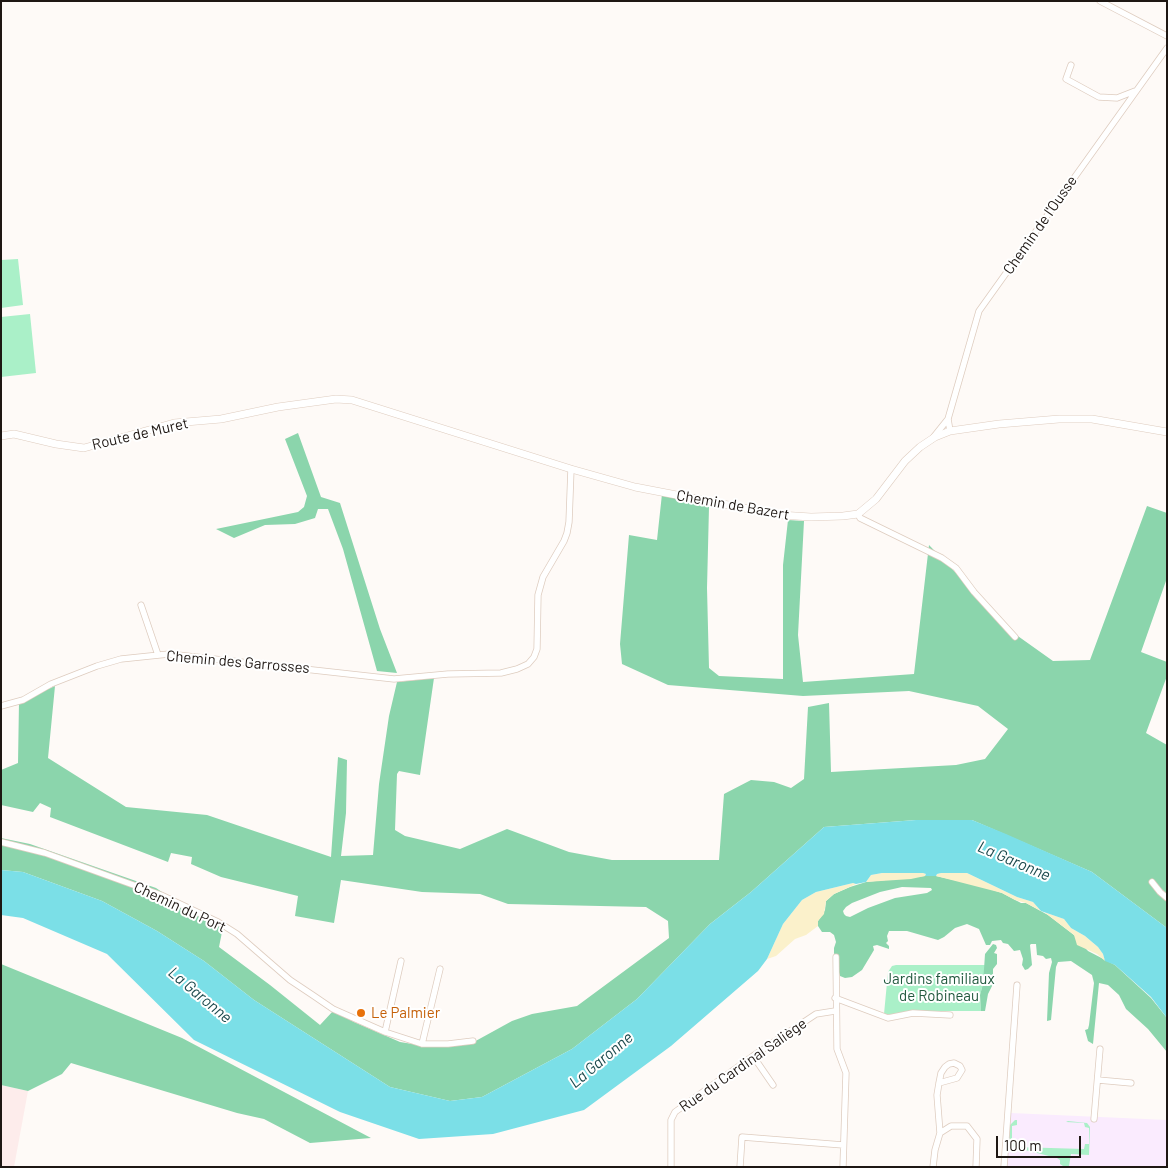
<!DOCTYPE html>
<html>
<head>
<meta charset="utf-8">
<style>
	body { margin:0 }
	#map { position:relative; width:1168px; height:1168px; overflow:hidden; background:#fefaf7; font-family:Barlow,sans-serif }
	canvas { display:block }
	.frame { position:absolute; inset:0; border:2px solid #1e1713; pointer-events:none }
	.scale { position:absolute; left:996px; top:1136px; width:85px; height:22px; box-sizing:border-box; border:2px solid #1e1713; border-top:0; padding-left:6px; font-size:15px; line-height:18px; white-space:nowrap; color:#1e1713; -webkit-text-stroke:4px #fff; paint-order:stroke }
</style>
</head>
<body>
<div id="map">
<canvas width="1168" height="1168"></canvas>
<div class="frame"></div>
<div class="scale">100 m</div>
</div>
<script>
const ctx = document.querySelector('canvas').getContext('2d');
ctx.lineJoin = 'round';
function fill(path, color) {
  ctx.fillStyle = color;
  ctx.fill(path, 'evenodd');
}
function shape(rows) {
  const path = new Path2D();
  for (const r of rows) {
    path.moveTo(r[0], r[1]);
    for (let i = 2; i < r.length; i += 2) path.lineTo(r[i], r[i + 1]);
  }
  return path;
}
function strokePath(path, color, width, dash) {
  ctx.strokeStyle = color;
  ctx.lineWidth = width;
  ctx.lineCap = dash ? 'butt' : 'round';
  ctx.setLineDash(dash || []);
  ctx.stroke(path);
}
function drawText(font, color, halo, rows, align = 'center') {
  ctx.font = font + ' Barlow,sans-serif';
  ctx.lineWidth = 4;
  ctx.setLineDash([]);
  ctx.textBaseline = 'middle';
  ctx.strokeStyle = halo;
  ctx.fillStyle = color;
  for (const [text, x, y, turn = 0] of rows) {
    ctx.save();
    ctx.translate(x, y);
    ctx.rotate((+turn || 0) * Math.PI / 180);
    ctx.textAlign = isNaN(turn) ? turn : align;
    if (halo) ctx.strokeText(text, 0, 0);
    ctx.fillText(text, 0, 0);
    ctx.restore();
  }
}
const industrial = shape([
	[1,1085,28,1091,14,1167,1,1167]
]);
const medical = shape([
	[1011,1113,1167,1120,1167,1167,1007,1167]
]);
const green = shape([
	[18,259,23,305,1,308,1,260],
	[30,314,36,373,1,377,1,317],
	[896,965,985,965,983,984,980,995,981,1011,914,1011,899,1015,884,1014,888,972,892,966],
	[1015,1120,1017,1120,1017,1125,1012,1126,1012,1142,1016,1143,1017,1147,1084,1149,1085,1144,1089,1144,1089,1128,1085,1127,1084,1123,1066,1122,1068,1121,1087,1123,1090,1127,1089,1155,1071,1154,1069,1166,1063,1166,1060,1164,1060,1160,1057,1158,1009,1146,1010,1125]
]);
const forest = shape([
	[298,433,321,497,340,503,380,629,397,673,377,671,343,549,328,509,318,509,315,518,295,524,265,525,234,538,216,529,298,512,304,507,307,496,285,439],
	[662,494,709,507,707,588,709,668,719,676,783,679,783,565,788,520,804,521,798,635,803,682,914,674,929,545,1015,634,1053,661,1090,660,1147,506,1167,513,1167,578,1141,652,1167,662,1167,676,1146,733,1167,745,1167,928,1092,872,972,820,916,820,824,827,751,892,710,924,637,999,572,1049,482,1097,450,1101,390,1087,254,1000,204,961,157,931,102,901,23,872,1,870,1,838,30,844,156,888,190,911,223,927,219,947,270,985,320,1025,333,1011,354,1022,400,1042,431,1047,472,1043,512,1021,532,1014,577,1006,669,938,668,921,646,907,508,904,480,894,422,892,341,880,334,923,295,916,298,896,221,877,191,864,192,857,171,853,168,862,50,817,51,808,40,803,33,812,1,805,1,770,18,763,19,702,55,686,48,758,126,807,207,815,331,857,338,757,347,760,346,813,341,856,373,855,379,784,389,716,397,682,434,678,420,775,399,771,397,774,395,830,405,836,460,849,507,829,569,852,612,860,719,860,724,794,751,780,774,782,791,788,804,779,808,707,829,703,831,772,956,765,985,759,1008,729,978,706,909,691,803,696,668,685,622,664,620,644,629,535,657,540],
	[925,876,936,876,981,886,1002,893,1021,903,1026,903,1048,915,1074,935,1088,951,1115,965,1151,998,1167,1018,1167,1052,1148,1029,1126,1009,1119,995,1108,985,1099,983,1093,1044,1088,1041,1085,1030,1088,1029,1089,1025,1094,983,1092,975,1071,961,1058,962,1056,967,1051,1020,1047,1021,1049,973,1052,962,1051,958,1046,959,1043,956,1037,955,1036,944,1031,944,1030,945,1032,965,1028,969,1025,970,1022,965,1023,959,1020,950,1014,951,1008,944,1003,943,1001,940,992,941,990,945,986,945,979,929,967,924,955,928,944,937,938,940,907,931,889,931,887,936,888,941,886,943,889,946,889,949,877,945,873,946,874,950,862,970,852,977,845,978,840,976,834,953,834,948,836,942,834,935,830,932,822,932,818,926,818,921,825,910,826,901,834,894,850,887,866,882],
	[902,887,931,888,932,890,927,893,895,898,868,908,850,917,846,916,844,914,843,911,846,907,852,903,880,892],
	[993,944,996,945,997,948,994,953,997,954,997,964,993,969,993,984,988,994,985,1011,981,1011,980,995,983,984,985,954],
	[1,964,182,1038,371,1138,310,1143,264,1119,237,1113,71,1063,62,1074,28,1091,1,1085]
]);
const sand = shape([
	[882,873,923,873,926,874,925,876,911,879,866,882,871,875],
	[941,873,967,873,1017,897,1033,902,1041,911,1026,903,1015,900,1002,893,936,876,937,874],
	[853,883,856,884,834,894,826,901,824,914,818,921,818,926,806,935,795,939,776,956,767,959,783,924,802,900,816,892],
	[1044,912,1064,919,1071,928,1085,936,1098,947,1103,954,1105,961,1097,954,1077,945,1074,935]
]);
const water = shape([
	[916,820,972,820,1006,834,1092,872,1167,928,1167,1018,1151,997,1115,965,1105,961,1103,954,1098,947,1085,936,1071,928,1064,919,1041,911,1033,902,1017,897,967,873,941,873,937,874,936,876,925,876,926,874,923,873,882,873,871,875,866,882,856,884,853,883,816,892,802,900,783,924,767,959,758,971,671,1046,584,1110,493,1134,419,1139,340,1112,194,1040,107,954,23,918,1,915,1,870,23,872,102,901,157,931,204,961,254,1000,390,1087,450,1101,482,1097,572,1049,637,999,710,924,751,892,824,827]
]);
const minor = shape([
	[1100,1,1167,36],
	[1071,65,1066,79,1099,97,1117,98,1135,91],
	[950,431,948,419,979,311,1167,48],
	[932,439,948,419],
	[858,514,860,518,942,558,956,568,974,592,1015,637],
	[141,605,158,655],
	[1,706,23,700,51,684,97,666,121,659,169,654,394,679,448,674,501,673,517,669,528,664,534,657,537,649,538,595,543,577,564,541,567,533,569,522,571,469],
	[1,842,45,853,161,895,218,922,237,934,290,980,314,996,333,1009,385,1032,422,1044,448,1044,473,1041],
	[1152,882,1160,892,1167,898],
	[836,957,837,1049,846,1073,843,1167],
	[835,998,888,1018,913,1013,950,1015],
	[385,1032,401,961],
	[422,1044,440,969],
	[753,1056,773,1085],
	[1098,1080,1131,1083],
	[939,1083,957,1078,962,1070,960,1066,954,1063,949,1064,945,1067,941,1073,939,1083,937,1095,940,1133],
	[1094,1119,1100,1049],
	[671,1167,671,1120,675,1112,753,1056,816,1014,835,1011],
	[740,1167,742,1137,843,1145],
	[933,1167,935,1150,940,1133,951,1126,967,1126,977,1139,976,1167],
	[1004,1167,1017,985]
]);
const tertiary = shape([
	[1,436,14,434,56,444,84,448,174,423,221,419,278,407,336,399,352,400,571,469,635,487,780,515,811,517,843,516,858,514,876,499,905,461,920,447,935,437,950,431,999,424,1059,419,1092,419,1167,432]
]);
const markers = [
	[361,1013,5,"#e8710a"]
];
const streetNames = [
	["Chemin de l'Ousse",1040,225,-55],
	["Route de Muret",140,434,-13],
	["Chemin de Bazert",733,505,10],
	["Chemin des Garrosses",238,662,5],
	["Chemin du Port",180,907,25],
	["Rue du Cardinal Saliège",743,1065,-35]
];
const parkNames = [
	["Jardins familiaux",939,979],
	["de Robineau",939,996]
];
const foodNames = [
	["Le Palmier",371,1013]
];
const waterNames = [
	["La Garonne",1014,861,23],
	["La Garonne",200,995,40],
	["La Garonne",601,1060,-40]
];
fill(industrial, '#fdeceb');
fill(medical, '#faebfe');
fill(green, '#aaf0c8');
fill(forest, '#8bd5ac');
fill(sand, '#fbf1cb');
fill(water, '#7bdfe7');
strokePath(minor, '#deccbf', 7);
strokePath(tertiary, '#deccbf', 8);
strokePath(minor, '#fff', 5.5);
strokePath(tertiary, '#fff', 7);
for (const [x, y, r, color] of markers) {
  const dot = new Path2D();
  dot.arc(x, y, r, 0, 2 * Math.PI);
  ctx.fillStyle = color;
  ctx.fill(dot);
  strokePath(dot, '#fff', 2);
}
drawText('15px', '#1e1713', '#fff', streetNames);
drawText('15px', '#20583d', '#fff', parkNames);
drawText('15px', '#c56008', '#fff', foodNames, 'left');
drawText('italic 16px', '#1b494c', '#fff', waterNames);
</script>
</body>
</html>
